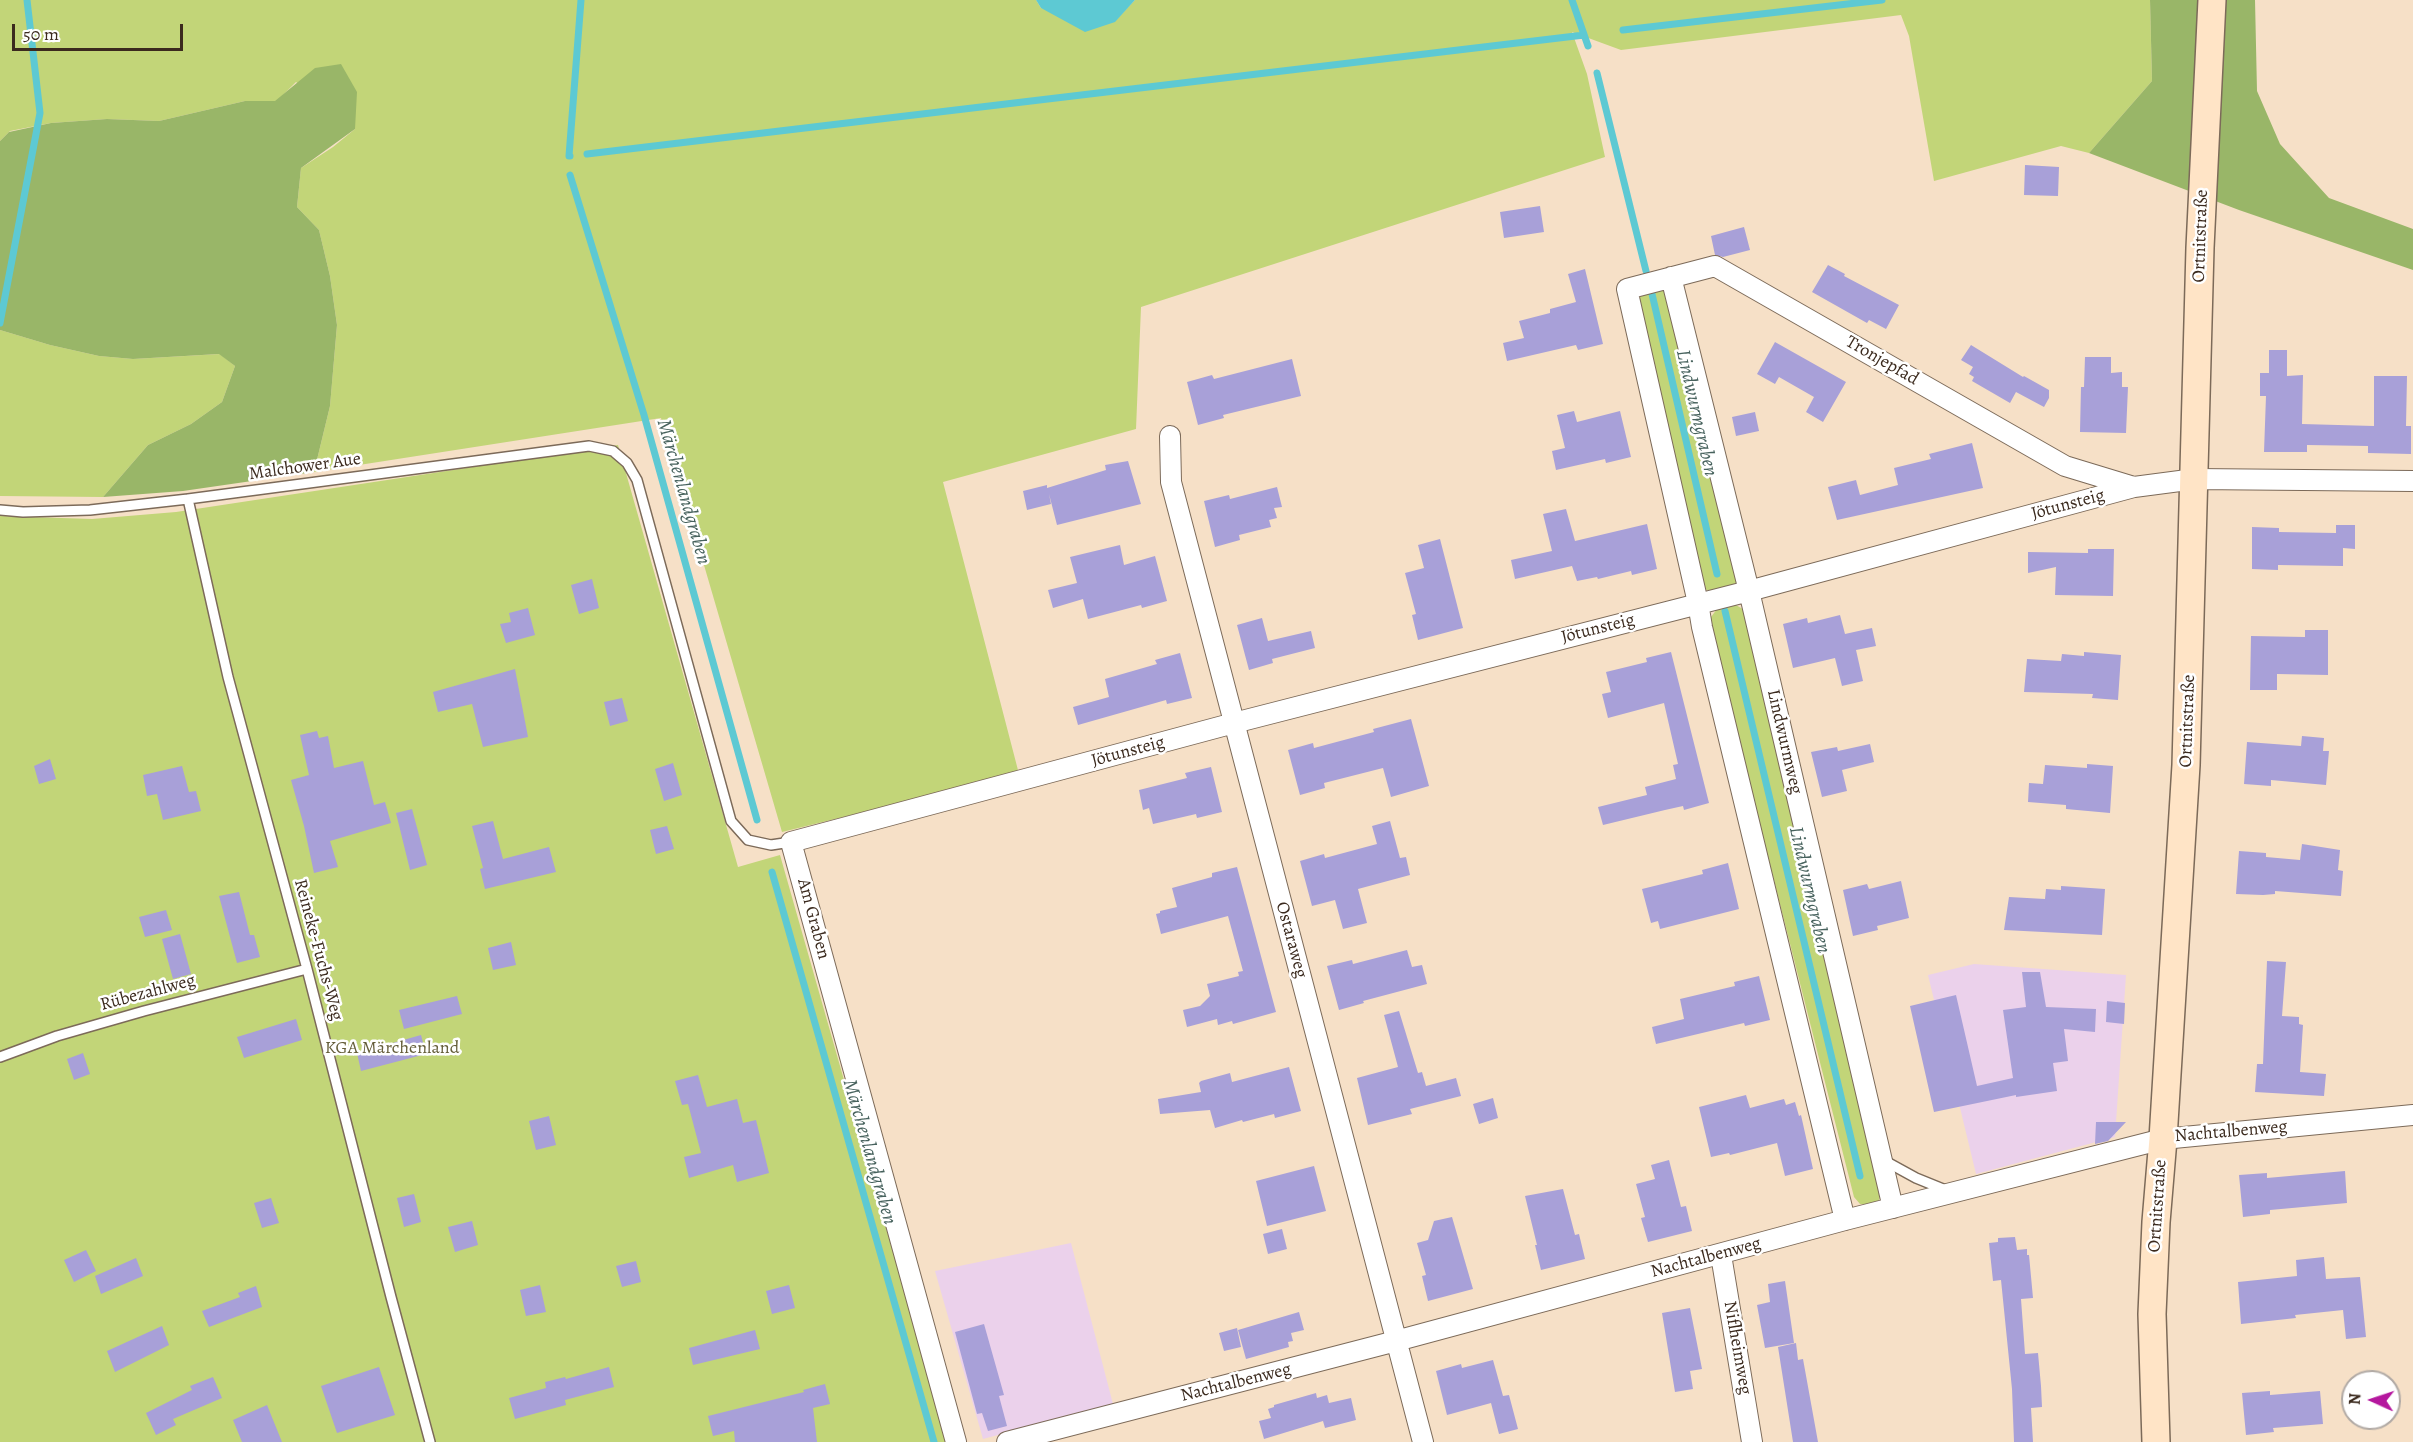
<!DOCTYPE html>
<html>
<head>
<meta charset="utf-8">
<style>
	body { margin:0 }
	#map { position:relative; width:2413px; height:1442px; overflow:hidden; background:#f6e0c7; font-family:Alegreya,serif }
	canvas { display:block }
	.north { position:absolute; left:2341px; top:1370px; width:60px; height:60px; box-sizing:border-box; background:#fff; border:2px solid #b1aaa5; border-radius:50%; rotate:273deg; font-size:16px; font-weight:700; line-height:24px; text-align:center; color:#3b2a1e }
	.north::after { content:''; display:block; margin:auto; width:21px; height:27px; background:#b5179e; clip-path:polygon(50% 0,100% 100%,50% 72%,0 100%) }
	.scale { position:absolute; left:12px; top:24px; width:171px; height:27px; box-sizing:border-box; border:3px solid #3b2a1e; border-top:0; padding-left:8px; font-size:18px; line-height:21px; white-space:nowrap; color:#3b2a1e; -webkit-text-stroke:4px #fff; paint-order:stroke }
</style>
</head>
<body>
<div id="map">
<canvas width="2413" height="1442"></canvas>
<div class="north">N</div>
<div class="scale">50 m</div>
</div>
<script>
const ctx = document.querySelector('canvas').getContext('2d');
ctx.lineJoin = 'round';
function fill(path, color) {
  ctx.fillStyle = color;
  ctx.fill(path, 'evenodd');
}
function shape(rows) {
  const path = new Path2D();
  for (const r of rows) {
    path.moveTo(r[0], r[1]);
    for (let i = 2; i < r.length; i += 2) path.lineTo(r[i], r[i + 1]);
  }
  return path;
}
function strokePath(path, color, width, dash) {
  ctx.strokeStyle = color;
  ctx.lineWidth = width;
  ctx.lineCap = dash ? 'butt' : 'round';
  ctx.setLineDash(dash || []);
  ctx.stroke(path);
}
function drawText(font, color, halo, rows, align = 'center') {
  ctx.font = font + ' Alegreya,serif';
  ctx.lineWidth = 5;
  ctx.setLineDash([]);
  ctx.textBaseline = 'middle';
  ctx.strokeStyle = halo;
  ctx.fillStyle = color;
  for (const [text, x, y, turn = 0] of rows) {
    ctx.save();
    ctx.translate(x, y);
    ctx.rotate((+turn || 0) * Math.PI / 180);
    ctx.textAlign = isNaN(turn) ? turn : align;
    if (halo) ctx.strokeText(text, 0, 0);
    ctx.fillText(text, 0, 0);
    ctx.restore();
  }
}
const built = shape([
	[1974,964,2126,975,2115,1137,1976,1174,1928,975],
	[1071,1243,1113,1404,983,1439,935,1271]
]);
const green = shape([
	[0,0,1036,0,1041,8,1114,22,1135,0,2150,0,2152,81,2089,153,2061,146,1934,181,1909,36,1901,15,1621,50,1572,32,1587,74,1605,157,1141,307,1136,429,943,482,1019,774,782,832,661,418,314,472,330,406,337,325,330,276,319,230,297,207,301,168,333,147,355,129,296,82,276,102,245,101,159,121,107,119,51,123,10,131,0,141],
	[1665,287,1738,571,1737,583,1713,592,1704,589,1637,301,1641,291],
	[0,330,50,345,99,356,133,359,220,354,235,366,222,402,191,424,148,445,103,497,0,496],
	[618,445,738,867,780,855,947,1442,0,1442,0,516,92,519,176,512],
	[1725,605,1736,605,1746,611,1882,1188,1879,1200,1872,1205,1860,1204,1854,1197,1711,631,1711,617,1717,609]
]);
const forest = shape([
	[2150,0,2255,0,2257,91,2280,144,2329,198,2413,229,2413,270,2239,210,2089,153,2152,81],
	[341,64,357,92,355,129,301,168,297,207,319,230,330,276,337,325,330,406,314,472,183,491,103,497,148,445,191,424,222,402,235,366,219,354,133,359,99,356,50,345,0,330,0,141,9,132,51,123,107,119,159,121,245,101,275,101,315,68]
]);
const water = shape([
	[1036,0,1135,0,1115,22,1085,32,1041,8]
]);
const stream = shape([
	[1572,0,1588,46],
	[1623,30,1882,0],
	[1597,73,1646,271],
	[587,154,1584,35],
	[570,156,569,156,581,0],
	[570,175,644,415,757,820],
	[1652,294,1717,574],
	[0,323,40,113,27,0],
	[1725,611,1860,1176],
	[772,872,934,1442]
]);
const building = shape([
	[2025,165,2059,167,2058,196,2024,195],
	[1540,206,1544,232,1504,238,1500,212],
	[1744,227,1750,250,1723,257,1715,255,1711,236],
	[1828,265,1845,274,1844,276,1899,305,1886,329,1869,320,1867,323,1812,292],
	[1585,269,1603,344,1578,350,1576,345,1507,361,1503,343,1524,338,1519,321,1550,313,1550,309,1576,302,1568,274],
	[1775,342,1846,382,1823,422,1806,412,1814,397,1779,377,1775,384,1757,374],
	[1971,345,2023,377,2024,376,2049,390,2049,398,2044,407,2016,392,2010,403,1972,381,1974,377,1969,374,1973,367,1961,360],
	[2269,350,2287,350,2287,376,2303,375,2302,424,2374,426,2374,376,2407,376,2406,426,2411,426,2411,454,2368,453,2368,446,2307,445,2307,452,2264,452,2266,396,2260,396,2260,373,2269,373],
	[2085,357,2111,357,2111,373,2122,372,2122,387,2128,387,2126,433,2080,432,2081,387,2084,387],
	[1292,359,1301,396,1223,415,1224,418,1198,425,1187,382,1212,375,1214,379],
	[1574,411,1577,422,1620,411,1631,457,1606,463,1605,459,1556,470,1552,451,1565,448,1557,415],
	[1755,412,1759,431,1736,436,1732,417],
	[1972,443,1983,488,1837,520,1828,487,1856,480,1860,495,1898,485,1894,468,1931,459,1929,454],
	[1128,461,1141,504,1057,525,1049,494,1051,504,1027,510,1023,491,1047,485,1047,488,1106,470,1105,465],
	[1277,487,1282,507,1274,508,1277,518,1269,520,1271,527,1239,535,1240,540,1215,547,1204,501,1229,495,1230,499],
	[1566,509,1575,541,1647,524,1657,569,1632,575,1631,571,1598,579,1597,577,1577,581,1572,566,1515,579,1511,560,1552,551,1543,514],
	[2336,525,2355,525,2355,549,2343,548,2343,566,2278,565,2278,570,2252,569,2252,527,2279,528,2279,532,2336,533],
	[1440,539,1463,628,1418,640,1412,615,1416,614,1405,573,1424,568,1418,545],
	[1120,545,1124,565,1155,556,1167,601,1142,608,1141,605,1088,619,1083,599,1053,608,1048,590,1077,583,1070,557],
	[2088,549,2114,549,2113,596,2055,595,2056,567,2028,573,2028,552,2088,553],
	[592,579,599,608,579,614,571,585],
	[528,608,535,635,506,643,500,624,511,622,509,613],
	[1840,615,1845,634,1872,628,1876,646,1856,650,1863,681,1842,686,1835,658,1793,668,1783,624,1807,618,1808,623],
	[1262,618,1268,641,1311,631,1315,648,1272,659,1273,663,1249,670,1237,625],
	[2305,630,2328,630,2328,675,2277,674,2277,690,2250,690,2251,636,2305,637],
	[1671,652,1709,803,1684,810,1683,806,1665,810,1603,825,1598,807,1647,795,1645,787,1676,779,1673,765,1678,764,1664,703,1608,718,1602,694,1611,692,1606,672,1647,662,1646,658],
	[2084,652,2121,655,2118,700,2092,698,2093,694,2024,692,2027,659,2061,661,2062,654,2084,656],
	[1180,653,1192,698,1167,704,1166,700,1078,725,1073,707,1109,697,1105,679,1157,664,1155,660],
	[515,669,528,737,483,747,472,704,438,712,433,692],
	[622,698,628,721,610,726,604,702],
	[1411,719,1429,786,1391,797,1383,768,1324,783,1325,788,1300,795,1288,750,1313,743,1314,748,1374,732,1373,729],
	[317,731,319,738,328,736,334,768,363,761,374,805,385,802,391,823,330,841,338,867,314,873,304,826,291,780,309,775,300,735],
	[2302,736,2324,738,2323,751,2329,751,2326,785,2271,780,2271,786,2244,784,2247,742,2301,746],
	[1870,744,1874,762,1842,770,1847,791,1822,797,1811,752,1837,747,1838,751],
	[50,759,56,779,39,784,34,766],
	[673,763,682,795,664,801,655,769],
	[2087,764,2113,766,2110,813,2066,809,2066,805,2028,802,2029,783,2043,784,2045,765,2087,768],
	[182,766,189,792,196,791,201,811,163,820,157,794,147,796,143,775],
	[1211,767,1222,812,1197,818,1196,814,1153,824,1149,808,1143,810,1139,790,1187,778,1185,773],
	[412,809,427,865,410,870,396,813],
	[493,821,503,859,549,847,556,872,485,889,480,869,483,868,472,826],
	[1390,821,1400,858,1406,857,1410,875,1358,889,1367,923,1343,929,1335,900,1312,906,1300,861,1324,854,1325,858,1377,844,1372,826],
	[667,826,674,849,656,854,650,830],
	[2302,844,2340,850,2338,870,2343,871,2341,896,2275,891,2275,894,2263,895,2236,894,2239,851,2266,853,2266,857,2300,860],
	[1728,863,1739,909,1660,929,1658,921,1651,923,1642,889,1703,874,1702,870],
	[1237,867,1276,1012,1233,1024,1232,1021,1218,1025,1217,1019,1187,1027,1183,1010,1200,1006,1210,996,1207,984,1239,976,1238,972,1243,971,1228,916,1161,934,1156,914,1160,913,1160,911,1177,907,1172,888,1212,877,1212,873],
	[1901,881,1909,918,1877,926,1878,930,1853,936,1843,890,1867,884,1869,889],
	[2061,886,2105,889,2102,935,2004,930,2009,897,2045,899,2046,889,2061,890],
	[239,892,250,935,254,935,260,957,237,963,219,896],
	[166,910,172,930,145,937,139,917],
	[180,934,191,974,173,979,162,939],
	[511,942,516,965,493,970,488,948],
	[1407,950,1412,967,1422,965,1427,984,1363,1001,1364,1003,1339,1010,1327,966,1352,960,1353,964],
	[2267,961,2286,962,2282,1016,2299,1017,2299,1024,2303,1025,2300,1072,2326,1074,2324,1096,2255,1092,2257,1064,2263,1064],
	[2022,972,2040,972,2046,1007,2096,1009,2095,1032,2064,1029,2068,1061,2053,1063,2057,1091,2016,1097,2016,1095,1934,1112,1910,1006,1956,995,1977,1086,2013,1078,2003,1010,2026,1007],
	[1759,976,1770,1020,1745,1026,1744,1023,1656,1044,1652,1027,1684,1019,1680,999,1735,986,1734,982],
	[457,996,462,1014,404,1029,399,1010],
	[2107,1001,2125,1003,2124,1024,2106,1022],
	[1399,1011,1418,1073,1422,1072,1426,1086,1456,1078,1461,1096,1410,1109,1412,1114,1368,1125,1357,1078,1398,1067,1384,1015],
	[296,1019,302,1040,244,1058,237,1037],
	[421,1035,426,1054,361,1071,357,1053],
	[83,1053,90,1074,74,1080,67,1059],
	[1289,1067,1301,1111,1275,1118,1274,1114,1243,1122,1242,1120,1215,1128,1210,1110,1160,1114,1158,1099,1201,1092,1199,1083,1201,1081,1230,1073,1232,1082],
	[698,1075,707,1107,737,1099,743,1123,756,1120,769,1173,737,1182,733,1165,689,1178,684,1157,701,1153,688,1104,682,1105,675,1081],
	[1746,1095,1750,1108,1784,1099,1786,1105,1795,1102,1799,1116,1801,1115,1813,1169,1785,1176,1777,1143,1730,1155,1729,1153,1711,1157,1699,1107],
	[1493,1098,1498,1118,1479,1124,1473,1104],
	[549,1116,556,1145,536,1150,529,1121],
	[2096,1122,2126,1122,2108,1141,2095,1144],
	[1669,1160,1681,1207,1686,1206,1692,1231,1648,1242,1641,1218,1645,1217,1636,1184,1655,1179,1651,1165],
	[1314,1166,1326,1211,1267,1226,1256,1181],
	[2345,1171,2347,1203,2270,1210,2270,1214,2243,1217,2239,1175,2267,1173,2267,1178],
	[1563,1189,1575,1235,1579,1234,1585,1259,1541,1270,1535,1245,1537,1245,1525,1196],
	[414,1194,421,1222,404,1227,397,1198],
	[271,1198,279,1223,262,1228,254,1203],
	[1452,1217,1473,1289,1428,1301,1422,1276,1426,1275,1417,1243,1428,1240,1434,1221],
	[472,1221,478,1245,455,1252,448,1227],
	[1282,1229,1287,1249,1268,1254,1263,1234],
	[2015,1237,2017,1250,2027,1249,2027,1255,2029,1255,2033,1298,2021,1299,2025,1354,2038,1353,2041,1386,2042,1407,2031,1408,2033,1442,2014,1442,2012,1389,2001,1280,1993,1281,1989,1243,1998,1242,1998,1238],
	[86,1250,96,1271,74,1282,64,1260],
	[2324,1257,2326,1279,2360,1277,2366,1337,2346,1339,2343,1310,2295,1315,2296,1318,2241,1324,2238,1282,2297,1276,2296,1260],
	[136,1258,143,1276,101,1294,95,1276],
	[636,1261,641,1282,622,1287,616,1266],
	[1785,1281,1794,1343,1765,1348,1757,1305,1770,1302,1768,1284],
	[540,1285,546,1312,526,1316,520,1290],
	[789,1285,795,1308,772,1314,766,1291],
	[256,1286,262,1307,209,1327,202,1311,240,1297,238,1293],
	[1690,1308,1702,1369,1690,1371,1693,1389,1675,1392,1662,1313],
	[1299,1312,1304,1330,1291,1333,1293,1341,1288,1342,1289,1347,1246,1359,1238,1330],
	[984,1324,1004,1395,999,1396,1007,1426,988,1431,982,1413,977,1414,955,1332],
	[162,1326,169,1345,115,1372,107,1351],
	[1237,1328,1241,1347,1224,1351,1219,1333],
	[755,1330,760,1349,693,1365,689,1348],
	[1796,1343,1798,1360,1803,1359,1818,1442,1793,1442,1778,1347],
	[1493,1360,1503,1396,1509,1395,1518,1429,1499,1434,1491,1403,1447,1415,1436,1371,1461,1364,1462,1368],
	[379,1367,395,1415,337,1433,321,1386],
	[609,1367,614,1387,565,1400,566,1405,515,1419,509,1398,546,1388,545,1382,565,1377,566,1379],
	[213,1377,222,1398,173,1419,176,1425,156,1435,146,1413,192,1390,190,1386],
	[825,1384,830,1404,813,1408,817,1442,735,1442,734,1431,713,1436,708,1416,804,1392,803,1390],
	[2270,1391,2270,1395,2320,1391,2323,1424,2273,1428,2274,1432,2246,1435,2242,1393],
	[1316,1393,1317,1398,1327,1395,1329,1403,1351,1398,1356,1420,1325,1428,1323,1421,1264,1439,1259,1421,1271,1418,1268,1409,1274,1407,1274,1405],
	[267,1405,282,1442,242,1442,233,1420]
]);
const lane = shape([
	[188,499,228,677,307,969,391,1297,430,1442],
	[0,510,23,512,90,510,188,499,589,446,613,451,627,463,637,480,731,821,748,840,771,845,791,842],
	[0,1057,57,1036,144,1011,307,969],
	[1885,1161,1916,1178,1948,1191]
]);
const street = shape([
	[1671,277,1749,591,1893,1208],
	[1170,436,1171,482,1423,1442],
	[1845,1220,1702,627,1698,603,1627,289,1715,266,2065,466,2134,487],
	[1721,1255,1752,1442],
	[956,1442,791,842,1234,723,1749,591,2134,487,2195,479,2413,481],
	[1007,1442,1396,1341,1845,1220,2163,1139,2413,1115]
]);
const secondary = shape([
	[2156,1442,2152,1314,2156,1222,2163,1139,2186,765,2200,248,2212,0]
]);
const streetNames = [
	["Ortnitstraße",2201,236,-88],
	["Tronjepfad",1882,361,30],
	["Malchower Aue",305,467,-8],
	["Jötunsteig",2068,505,-15],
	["Jötunsteig",1598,629,-14],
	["Ortnitstraße",2188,721,-88],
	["Lindwurmweg",1784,742,77],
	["Jötunsteig",1128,752,-15],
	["Am Graben",813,919,75],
	["Ostaraweg",1291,940,75],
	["Reineke-Fuchs-Weg",318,950,75],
	["Rübezahlweg",148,993,-15],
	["Nachtalbenweg",2231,1132,-5],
	["Ortnitstraße",2158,1206,-86],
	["Nachtalbenweg",1706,1258,-15],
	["Niflheimweg",1737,1348,80],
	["Nachtalbenweg",1236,1383,-14]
];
const parkNames = [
	["KGA Märchenland",392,1049]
];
const waterNames = [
	["Lindwurmgraben",1696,413,77],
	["Märchenlandgraben",683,492,74],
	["Lindwurmgraben",1809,890,77],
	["Märchenlandgraben",869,1152,74]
];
fill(built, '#ebd1eb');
fill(green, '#c2d578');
fill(forest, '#99b668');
fill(water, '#5dc9d3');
strokePath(stream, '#5dc9d3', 7);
fill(building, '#a8a0d8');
strokePath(lane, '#7c6a59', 12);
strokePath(street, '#7c6a59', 22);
strokePath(secondary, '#7c6a59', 30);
strokePath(lane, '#fff', 9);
strokePath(street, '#fff', 20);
strokePath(secondary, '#ffe4c6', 27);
drawText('18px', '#3b2a1e', '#fff', streetNames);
drawText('18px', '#645d39', '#fff', parkNames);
drawText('italic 20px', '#47625d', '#fff', waterNames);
</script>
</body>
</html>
